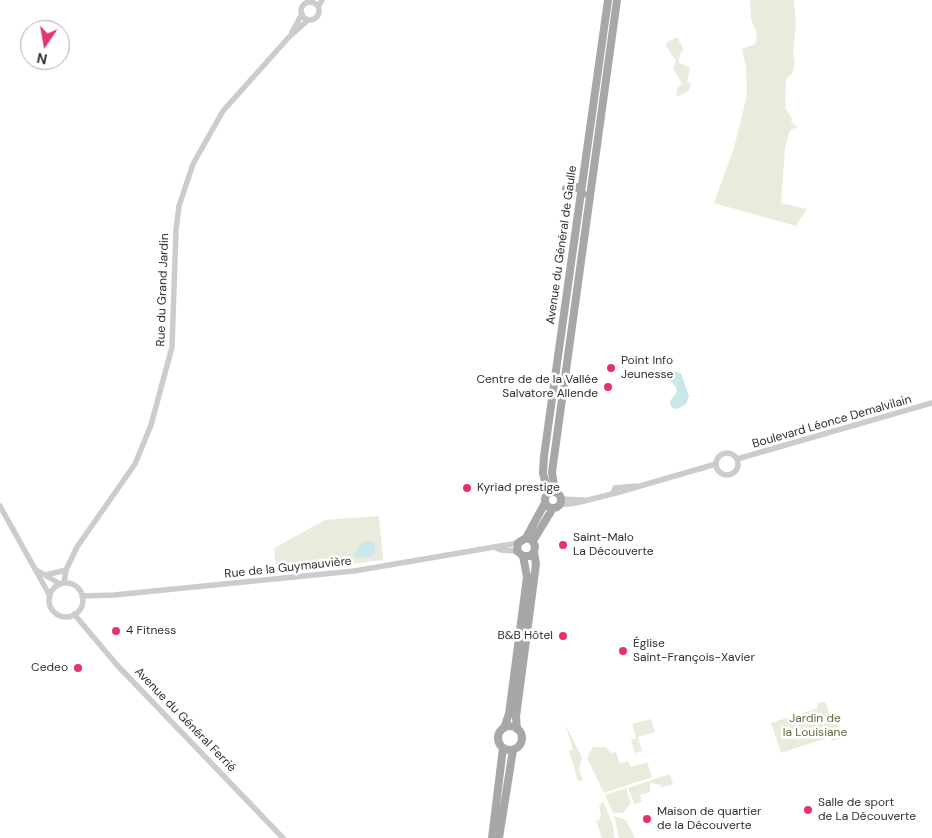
<!DOCTYPE html>
<html>
<head>
<meta charset="utf-8">
<style>
	body { margin:0 }
	#map { position:relative; width:932px; height:838px; overflow:hidden; background:#fff; font-family:"DM Sans",sans-serif }
	canvas { display:block }
	.north { position:absolute; left:20px; top:20px; width:50px; height:50px; box-sizing:border-box; background:#fff; border:1px solid #acacac; border-radius:50%; rotate:192deg; font-size:14px; font-weight:700; line-height:20px; text-align:center; color:#2f2f2f }
	.north::after { content:''; display:block; margin:auto; width:18px; height:22px; background:#e3346e; clip-path:polygon(50% 0,100% 100%,50% 72%,0 100%) }
</style>
</head>
<body>
<div id="map">
<canvas width="932" height="838"></canvas>
<div class="north">N</div>
</div>
<script>
const ctx = document.querySelector('canvas').getContext('2d');
ctx.lineJoin = 'round';
function fill(path, color) {
  ctx.fillStyle = color;
  ctx.fill(path, 'evenodd');
}
function shape(rows) {
  const path = new Path2D();
  for (const r of rows) {
    if (r.length === 3) {
      path.moveTo(r[0] + r[2], r[1]);
      path.arc(r[0], r[1], r[2], 0, 2 * Math.PI);
      continue;
    }
    path.moveTo(r[0], r[1]);
    for (let i = 2; i < r.length; i += 2) path.lineTo(r[i], r[i + 1]);
  }
  return path;
}
function strokePath(path, color, width, dash) {
  ctx.strokeStyle = color;
  ctx.lineWidth = width;
  ctx.lineCap = dash ? 'butt' : 'round';
  ctx.setLineDash(dash || []);
  ctx.stroke(path);
}
function drawText(font, color, halo, rows, align = 'center') {
  ctx.font = font + ' "DM Sans",sans-serif';
  ctx.lineWidth = 5;
  ctx.setLineDash([]);
  ctx.textBaseline = 'middle';
  ctx.strokeStyle = halo;
  ctx.fillStyle = color;
  for (const [text, x, y, turn = 0] of rows) {
    ctx.save();
    ctx.translate(x, y);
    ctx.rotate((+turn || 0) * Math.PI / 180);
    ctx.textAlign = isNaN(turn) ? turn : align;
    if (halo) ctx.strokeText(text, 0, 0);
    ctx.fillText(text, 0, 0);
    ctx.restore();
  }
}
const green = shape([
	[750,0,794,0,796,24,793,51,795,64,792,73,786,79,785,108,792,118,791,122,798,127,790,130,785,148,781,203,807,209,796,226,714,203,734,148,747,95,746,67,742,49,755,44,757,34,751,19],
	[677,37,684,50,681,52,678,62,690,68,687,82,691,83,689,91,679,96,676,95,678,87,682,84,673,68,676,61,666,46,666,43],
	[379,516,383,560,277,573,274,548,325,520],
	[825,701,830,716,835,714,842,738,832,741,830,737,781,753,771,723,818,708,817,703],
	[651,719,655,732,638,737,642,751,635,753,631,740,636,738,632,724],
	[565,724,582,757,579,770,583,780,578,781,569,751,573,749],
	[593,747,605,747,611,753,616,752,620,763,628,761,631,767,647,762,652,777,604,793,587,758],
	[670,774,673,784,661,788,661,785,650,783,650,792,640,795,642,802,634,804,628,788],
	[626,788,631,803,623,813,613,813,605,795],
	[603,801,612,822,615,838,602,838,596,821,599,820,601,815,599,807],
	[614,816,626,820,635,838,619,838]
]);
const water = shape([
	[671,370,681,373,689,396,686,404,678,409,672,408,670,404,670,401,677,392,676,387,668,378,667,375],
	[364,541,371,541,375,544,375,553,371,557,360,558,353,555]
]);
const minor = shape([
	[310,11,9],
	[318,7,322,0],
	[292,32,302,14],
	[727,464,11],
	[737,459,932,403],
	[613,493,615,488,636,486],
	[561,499,584,500],
	[559,505,576,503,616,493,716,464],
	[0,506,50,596],
	[494,547,501,550,517,551],
	[38,571,60,584],
	[46,575,66,570],
	[64,583,66,570,77,547,135,464,151,425,172,347,176,230,179,206,193,164,223,111,289,37,308,20],
	[66,600,17],
	[82,596,114,595,354,571,518,543],
	[74,614,117,665,283,838]
]);
const major = shape([
	[566,189,578,187,583,194],
	[553,500,8],
	[555,492,552,472,617,0],
	[548,493,543,473,544,456,608,0],
	[526,538,545,503],
	[533,541,553,508],
	[510,738,12],
	[504,728,509,714,527,577,523,556],
	[517,729,516,717,536,564,534,552,535,546,532,540,526,538,518,543,517,551,523,556,530,556,534,552],
	[492,838,503,748],
	[499,838,513,750]
]);
const markers = [
	[611,368,5,"#e3346e"],
	[608,387,5,"#e3346e"],
	[467,488,5,"#e3346e"],
	[563,545,5,"#e3346e"],
	[116,631,5,"#e3346e"],
	[563,636,5,"#e3346e"],
	[623,651,5,"#e3346e"],
	[78,668,5,"#e3346e"],
	[808,810,5,"#e3346e"],
	[647,819,5,"#e3346e"]
];
const streetNames = [
	["Avenue du Général de Gaulle",562,245,-82],
	["Rue du Grand Jardin",163,290,-88],
	["Boulevard Léonce Demalvilain",832,422,-16],
	["Rue de la Guymauvière",288,568,-6],
	["Avenue du Général Ferrié",185,720,46]
];
const poiNames = [
	["Point Info",621,361],
	["Jeunesse",621,375],
	["Centre de de la Vallée",598,380,"right"],
	["Salvatore Allende",598,394,"right"],
	["Kyriad prestige",477,488],
	["Saint-Malo",573,538],
	["La Découverte",573,552],
	["4 Fitness",126,631],
	["B&B Hôtel",553,636,"right"],
	["Église",633,644],
	["Saint-François-Xavier",633,658],
	["Cedeo",68,668,"right"],
	["Salle de sport",818,803],
	["de La Découverte",818,817],
	["Maison de quartier",657,812],
	["de la Découverte",657,826]
];
const parkNames = [
	["Jardin de",815,719],
	["la Louisiane",815,733]
];
fill(green, '#e9ecdd');
fill(water, '#cae7ec');
strokePath(minor, '#ccc', 5.5);
strokePath(major, '#a7a7a7', 8);
for (const [x, y, r, color] of markers) {
  const dot = new Path2D();
  dot.arc(x, y, r, 0, 2 * Math.PI);
  ctx.fillStyle = color;
  ctx.fill(dot);
  strokePath(dot, '#fff', 2);
}
drawText('12px', '#2f2f2f', '#fff', streetNames);
drawText('12px', '#2f2f2f', '#fff', poiNames, 'left');
drawText('12px', '#5e6b3d', '#fff', parkNames);
</script>
</body>
</html>
